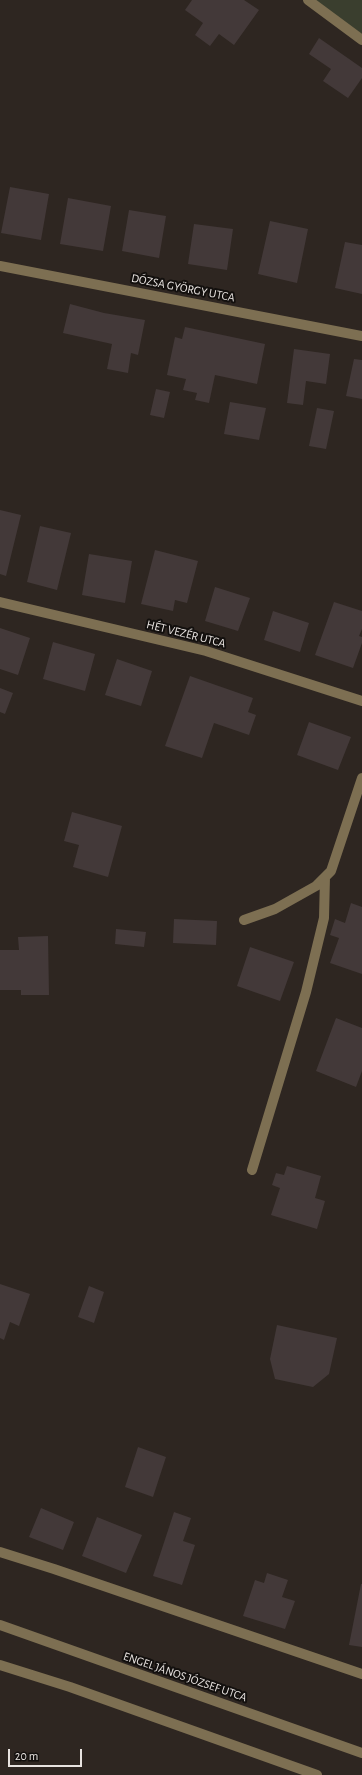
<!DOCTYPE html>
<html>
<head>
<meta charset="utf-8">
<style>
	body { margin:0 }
	#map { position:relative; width:362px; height:1775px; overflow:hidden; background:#2e2621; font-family:"Alegreya Sans",sans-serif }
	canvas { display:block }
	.scale { position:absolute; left:8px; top:1749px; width:74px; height:18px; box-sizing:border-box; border:2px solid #e8e3e0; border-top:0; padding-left:5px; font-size:12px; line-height:14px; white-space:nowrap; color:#e8e3e0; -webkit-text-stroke:3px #13100e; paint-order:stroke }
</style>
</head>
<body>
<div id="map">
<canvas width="362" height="1775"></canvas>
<div class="scale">20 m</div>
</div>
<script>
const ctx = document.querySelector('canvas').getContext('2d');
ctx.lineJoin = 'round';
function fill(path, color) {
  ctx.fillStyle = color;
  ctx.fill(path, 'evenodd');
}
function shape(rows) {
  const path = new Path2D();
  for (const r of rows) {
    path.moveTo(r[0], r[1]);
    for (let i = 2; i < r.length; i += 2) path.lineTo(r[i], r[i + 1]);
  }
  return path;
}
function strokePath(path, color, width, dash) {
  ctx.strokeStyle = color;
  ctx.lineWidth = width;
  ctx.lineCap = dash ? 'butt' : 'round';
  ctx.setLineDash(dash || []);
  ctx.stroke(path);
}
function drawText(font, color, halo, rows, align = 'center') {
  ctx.font = font + ' "Alegreya Sans",sans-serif';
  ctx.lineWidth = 4;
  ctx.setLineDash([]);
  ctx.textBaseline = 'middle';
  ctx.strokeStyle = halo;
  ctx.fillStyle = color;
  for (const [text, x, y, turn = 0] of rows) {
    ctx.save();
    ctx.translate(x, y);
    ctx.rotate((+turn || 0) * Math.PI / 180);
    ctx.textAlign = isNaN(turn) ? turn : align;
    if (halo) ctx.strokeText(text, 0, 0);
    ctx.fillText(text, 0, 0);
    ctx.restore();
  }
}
const green = shape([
	[312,0,362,0,362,34]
]);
const building = shape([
	[192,0,244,0,259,10,234,45,219,34,210,46,195,35,203,23,185,10],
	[319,38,362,68,362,78,348,98,323,81,331,69,309,54],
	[10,187,49,194,41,240,1,233],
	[68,198,111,206,103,251,60,244],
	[129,210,166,216,159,258,122,251],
	[270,221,308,229,297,283,258,274],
	[194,224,233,229,227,270,188,264],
	[345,242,362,245,362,294,335,288],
	[70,304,104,313,145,320,138,355,131,353,128,373,107,369,112,344,63,333],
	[185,327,265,344,257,384,215,375,209,403,195,400,197,393,183,390,186,379,167,375,175,337,182,339],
	[294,349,330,354,326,384,306,381,303,405,287,403],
	[354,359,362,360,362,399,346,396],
	[156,389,170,392,164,418,150,415],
	[230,402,266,408,259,440,224,434],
	[317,408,334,411,326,449,309,446],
	[0,510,21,515,6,576,0,574],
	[40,526,71,533,57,590,27,582],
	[155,550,198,561,187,603,175,600,173,611,141,604],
	[89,554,132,561,125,603,82,595],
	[215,587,250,598,238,631,205,621],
	[334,602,362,611,362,629,359,636,362,637,362,643,353,668,315,655],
	[273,611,309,623,300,652,264,640],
	[0,628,30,638,18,675,0,669],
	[53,642,95,654,85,691,43,679],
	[117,659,152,671,141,706,105,695],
	[190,676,253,698,248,712,256,715,249,735,214,723,202,758,165,746],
	[0,688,13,693,5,714,0,712],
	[309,722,351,737,338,770,297,755],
	[72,812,122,826,108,877,73,867,79,845,64,841],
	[351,903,362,907,362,974,330,963,339,938,330,935,335,919,345,923],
	[174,919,217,921,216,945,173,943],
	[116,929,146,932,144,947,115,944],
	[48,936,49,995,21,995,21,990,0,990,0,950,19,950,18,937],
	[250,947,294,962,280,1001,237,986],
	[336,1018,362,1028,362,1071,356,1087,316,1071],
	[287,1166,321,1176,315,1198,325,1201,317,1229,271,1215,280,1188,272,1185,276,1173,284,1175],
	[0,1284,30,1294,19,1326,10,1322,4,1340,0,1338],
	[89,1286,104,1292,94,1323,78,1317],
	[277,1325,337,1338,329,1374,313,1387,275,1379,270,1359],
	[138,1447,166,1457,153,1497,125,1487],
	[41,1508,74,1522,63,1550,29,1537],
	[174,1512,191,1518,183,1541,195,1545,182,1585,153,1576],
	[97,1517,142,1535,126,1573,82,1556],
	[267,1573,288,1580,282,1597,295,1601,285,1629,243,1616,255,1580,264,1583],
	[361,1584,362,1584,362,1647,349,1645]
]);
const minor = shape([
	[308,0,362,40],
	[0,266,362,336],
	[0,602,206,651,362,701],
	[244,920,275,909,316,886,331,871,362,778],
	[252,1170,306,992,324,918,325,877],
	[0,1552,54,1569,362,1674],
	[0,1625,362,1753],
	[0,1665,70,1687,317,1775]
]);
const streetNames = [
	["DÓZSA GYÖRGY UTCA",183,288,11],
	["HÉT VEZÉR UTCA",186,634,14],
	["ENGEL JÁNOS JÓZSEF UTCA",185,1677,19]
];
fill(green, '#3a3e2e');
fill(building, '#433939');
strokePath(minor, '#7d6f52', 10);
drawText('12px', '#e8e3e0', '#13100e', streetNames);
</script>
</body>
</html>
